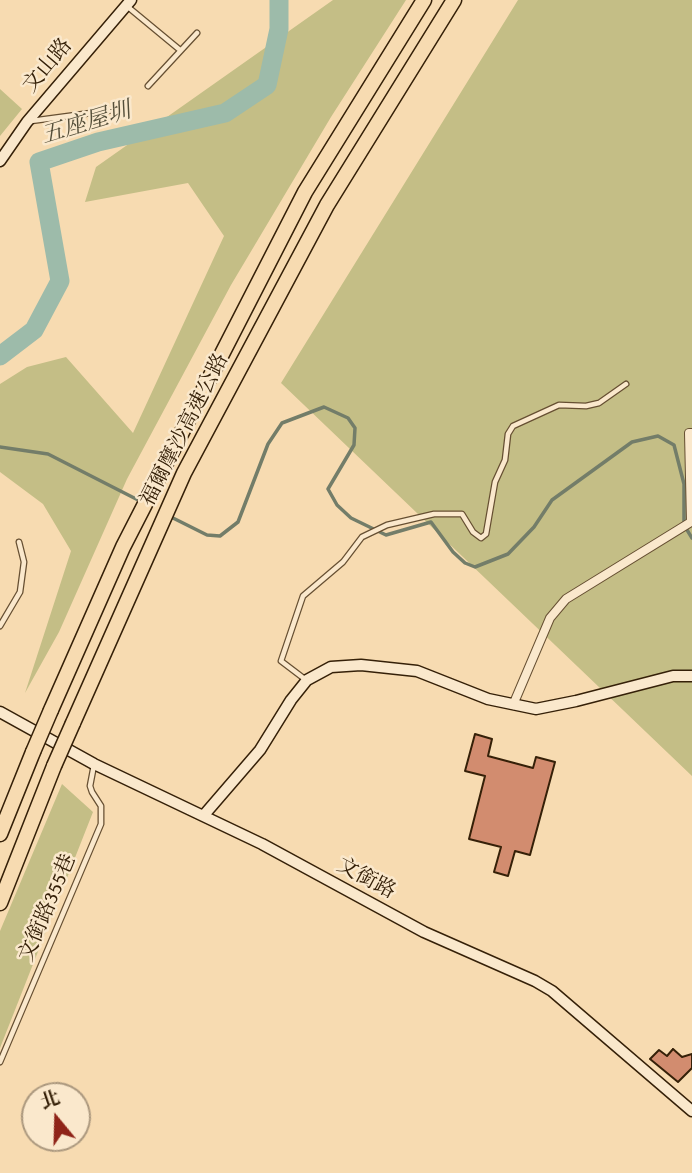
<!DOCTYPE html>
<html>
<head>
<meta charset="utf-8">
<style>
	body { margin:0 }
	#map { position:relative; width:692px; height:1173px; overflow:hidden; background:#f7dbb1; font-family:"Gentium Book Plus","Noto Serif TC",serif }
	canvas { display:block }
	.north { position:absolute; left:21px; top:1082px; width:70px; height:70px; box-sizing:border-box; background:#fae8cc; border:2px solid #ab987e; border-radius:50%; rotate:341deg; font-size:19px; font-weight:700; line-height:28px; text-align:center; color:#352008 }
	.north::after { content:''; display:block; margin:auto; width:24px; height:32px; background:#8f2418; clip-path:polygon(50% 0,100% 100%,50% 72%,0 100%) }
</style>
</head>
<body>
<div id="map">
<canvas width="692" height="1173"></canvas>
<div class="north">北</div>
</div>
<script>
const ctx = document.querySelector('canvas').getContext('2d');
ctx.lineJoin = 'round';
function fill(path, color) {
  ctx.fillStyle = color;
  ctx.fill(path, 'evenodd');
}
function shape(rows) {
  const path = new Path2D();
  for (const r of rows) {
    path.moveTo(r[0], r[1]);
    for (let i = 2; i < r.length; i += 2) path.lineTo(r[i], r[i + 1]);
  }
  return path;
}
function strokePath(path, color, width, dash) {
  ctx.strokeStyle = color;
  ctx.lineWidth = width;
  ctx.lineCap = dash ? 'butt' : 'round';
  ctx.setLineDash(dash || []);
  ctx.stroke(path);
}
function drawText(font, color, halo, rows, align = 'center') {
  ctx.font = font + ' "Gentium Book Plus","Noto Serif TC",serif';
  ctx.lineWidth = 5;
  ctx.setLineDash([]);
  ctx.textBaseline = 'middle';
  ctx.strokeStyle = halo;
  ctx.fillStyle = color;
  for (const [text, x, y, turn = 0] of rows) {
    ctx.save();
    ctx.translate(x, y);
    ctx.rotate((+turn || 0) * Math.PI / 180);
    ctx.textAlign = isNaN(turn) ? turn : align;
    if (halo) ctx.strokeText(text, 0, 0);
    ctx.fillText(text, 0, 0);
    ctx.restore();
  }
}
const green = shape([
	[333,0,406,0,331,117,231,285,127,479,59,632,25,693,71,551,43,504,0,472,0,384,27,367,66,357,133,433,224,236,188,183,85,202,96,167],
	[518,0,692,0,692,776,281,383],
	[0,89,22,109,0,136],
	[62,784,93,812,0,1048,0,931]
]);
const stream = shape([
	[0,447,48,454,142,502],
	[171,517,207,535,220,536,238,522,268,444,282,423,324,407,348,418,355,428,354,445,328,489,337,505,351,518,386,535,431,522,453,552,465,563,475,567,508,554,534,527,552,500,632,442,658,436,674,445,684,484,684,525,692,538]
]);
const river = shape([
	[0,356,34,330,60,281,39,162,98,142,225,113,267,85,279,29,279,0]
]);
const building = shape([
	[475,734,492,739,488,756,533,768,536,757,555,762,530,855,515,851,508,876,494,872,501,847,469,839,485,776,465,771,475,734],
	[673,1049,682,1057,692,1054,692,1068,678,1082,650,1059,659,1050,667,1056,673,1049]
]);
const lane = shape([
	[128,7,180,50],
	[148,86,197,33],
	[31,121,121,109],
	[0,626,20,592,24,562,19,542],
	[306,680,281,661,303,596,343,562,362,537,387,525,434,514,462,514,473,532,481,538,486,534,495,482,505,460,508,434,513,426,559,405,586,406,599,403,626,384],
	[0,1062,101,824,101,806,92,792,90,786,94,765]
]);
const street = shape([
	[513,705,550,618,566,599,691,522,689,433,692,433]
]);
const secondary = shape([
	[0,161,27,122,131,0],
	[0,712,94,764,262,844,424,932,535,981,552,991,692,1111],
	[204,815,260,750,291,700,307,680,331,667,361,665,417,671,488,699,536,709,576,701,673,676,692,676]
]);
const highway = shape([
	[51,710,123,547,305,192,424,0],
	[73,723,184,473,327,205,454,0],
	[0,834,33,752],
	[0,903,54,766]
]);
const highwayBridge = shape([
	[33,752,51,710],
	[54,766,73,723]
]);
const streetNames = [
	["文山路",48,66,-50],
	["福爾摩沙高速公路",185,430,-63],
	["文銜路",366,879,28],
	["文銜路355巷",48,908,-67]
];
const waterNames = [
	["五座屋圳",86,124,-17]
];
fill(green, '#c4be86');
strokePath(stream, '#737d69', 3.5);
strokePath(river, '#9dbbaa', 19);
fill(building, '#d28c6f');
strokePath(building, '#352008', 2);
strokePath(lane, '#664f32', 7);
strokePath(street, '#664f32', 10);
strokePath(secondary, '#352008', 13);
strokePath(highway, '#352008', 17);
strokePath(lane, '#fae8cc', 4.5);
strokePath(street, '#fae8cc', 8);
strokePath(secondary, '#fae8cc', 10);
strokePath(highway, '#f7dbb1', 14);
strokePath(highwayBridge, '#352008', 17, []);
strokePath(highwayBridge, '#f7dbb1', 14);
drawText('21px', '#352008', '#fae8cc', streetNames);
drawText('italic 23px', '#544e39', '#fae8cc', waterNames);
</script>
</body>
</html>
